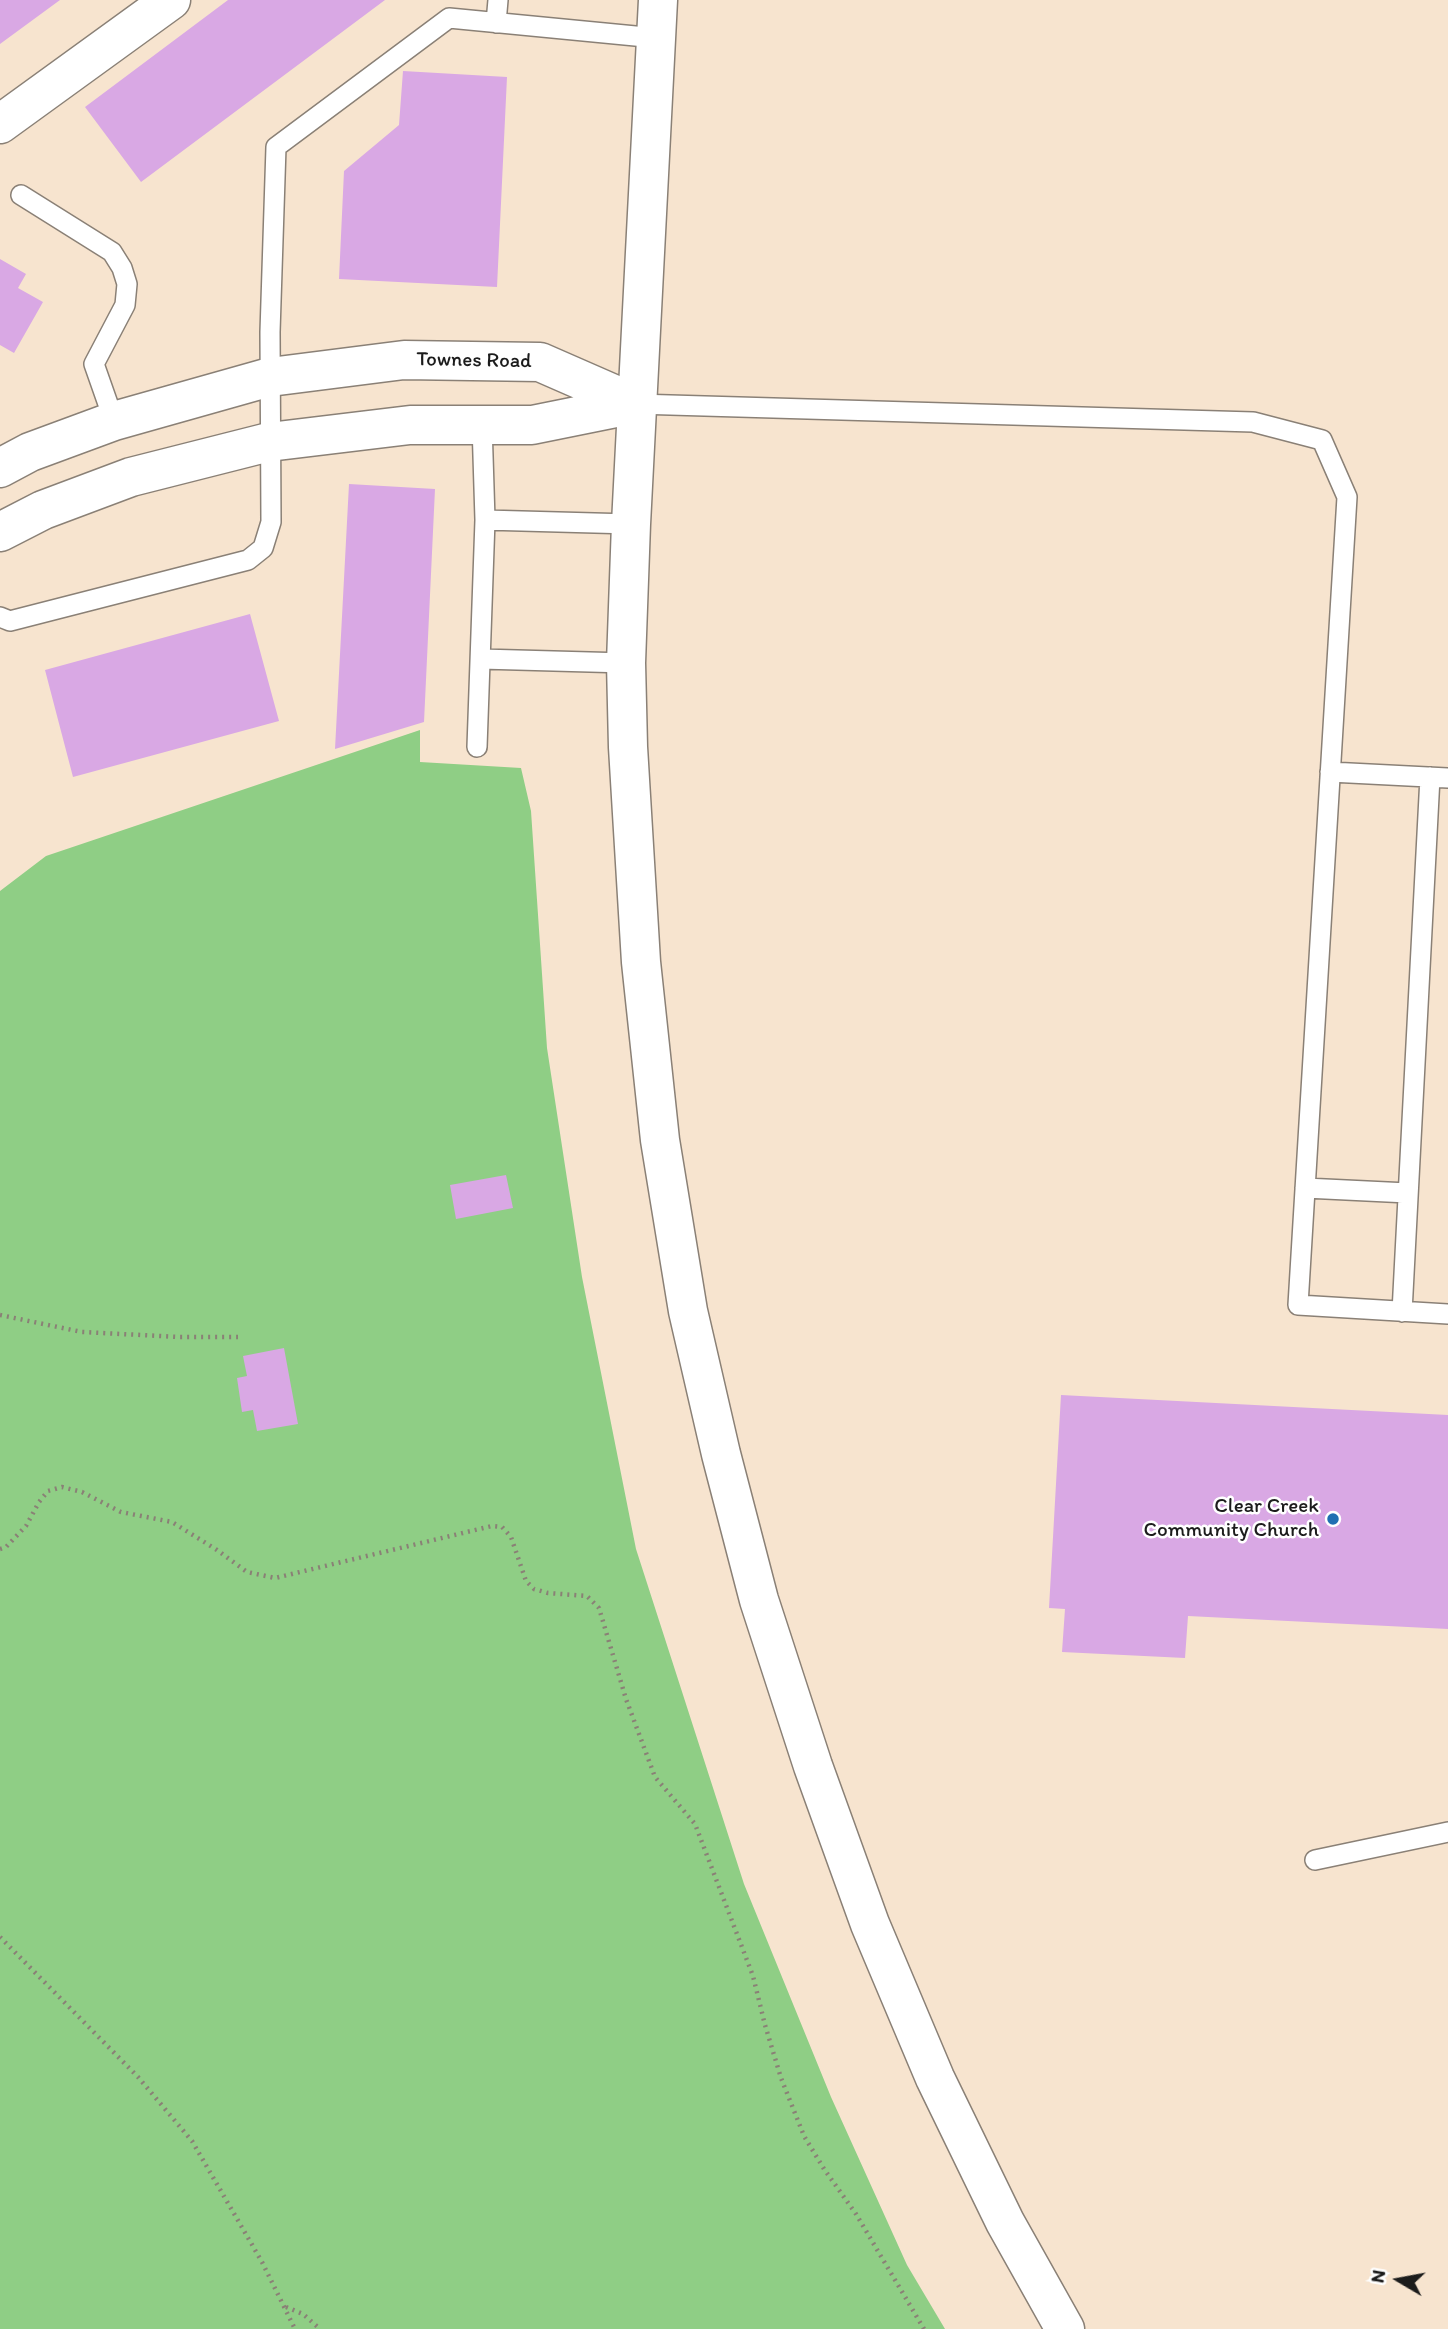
<!DOCTYPE html>
<html>
<head>
<meta charset="utf-8">
<style>
	body { margin:0 }
	#map { position:relative; width:1448px; height:2329px; overflow:hidden; background:#f7e4cf; font-family:Itim,sans-serif }
	canvas { display:block }
	.north { position:absolute; left:1364px; top:2245px; width:70px; height:70px; -webkit-text-stroke:5px #fff; paint-order:stroke; rotate:280deg; font-size:19px; font-weight:700; line-height:28px; text-align:center; color:#1c1c1c }
	.north::after { content:''; display:block; margin:auto; width:24px; height:32px; background:#1c1c1c; clip-path:polygon(50% 0,100% 100%,50% 72%,0 100%) }
</style>
</head>
<body>
<div id="map">
<canvas width="1448" height="2329"></canvas>
<div class="north">N</div>
</div>
<script>
const ctx = document.querySelector('canvas').getContext('2d');
ctx.lineJoin = 'round';
function fill(path, color) {
  ctx.fillStyle = color;
  ctx.fill(path, 'evenodd');
}
function shape(rows) {
  const path = new Path2D();
  for (const r of rows) {
    path.moveTo(r[0], r[1]);
    for (let i = 2; i < r.length; i += 2) path.lineTo(r[i], r[i + 1]);
  }
  return path;
}
function strokePath(path, color, width, dash) {
  ctx.strokeStyle = color;
  ctx.lineWidth = width;
  ctx.lineCap = dash ? 'butt' : 'round';
  ctx.setLineDash(dash || []);
  ctx.stroke(path);
}
function drawText(font, color, halo, rows, align = 'center') {
  ctx.font = font + ' Itim,sans-serif';
  ctx.lineWidth = 5;
  ctx.setLineDash([]);
  ctx.textBaseline = 'middle';
  ctx.strokeStyle = halo;
  ctx.fillStyle = color;
  for (const [text, x, y, turn = 0] of rows) {
    ctx.save();
    ctx.translate(x, y);
    ctx.rotate((+turn || 0) * Math.PI / 180);
    ctx.textAlign = isNaN(turn) ? turn : align;
    if (halo) ctx.strokeText(text, 0, 0);
    ctx.fillText(text, 0, 0);
    ctx.restore();
  }
}
const green = shape([
	[420,730,420,762,521,768,531,811,547,1048,582,1277,636,1549,744,1884,831,2097,907,2265,945,2329,0,2329,0,891,46,856]
]);
const building = shape([
	[0,0,60,0,0,44],
	[228,0,385,0,141,182,85,107],
	[403,71,507,77,497,287,339,279,344,171,399,125],
	[0,259,26,274,18,288,43,302,14,353,0,345],
	[349,484,435,489,424,722,335,749],
	[250,614,279,721,73,777,45,670],
	[506,1175,513,1208,456,1219,450,1185],
	[284,1348,298,1424,257,1431,253,1410,242,1412,237,1378,247,1376,243,1356],
	[1061,1395,1448,1415,1448,1629,1188,1616,1185,1658,1062,1652,1065,1609,1049,1608]
]);
const path = shape([
	[0,1315,82,1332,180,1337,238,1337],
	[0,1549,6,1547,26,1526,39,1502,48,1491,62,1487,82,1492,121,1512,172,1522,217,1550,247,1572,275,1578,492,1526,502,1527,511,1537,526,1581,534,1589,548,1593,587,1596,599,1608,626,1699,655,1777,695,1824,753,1976,765,2025,781,2078,804,2136,824,2169,856,2214,924,2329],
	[0,1937,138,2077,192,2141,262,2262,295,2329],
	[286,2307,303,2314,320,2329]
]);
const lane = shape([
	[496,23,498,0],
	[21,195,112,252,122,268,127,284,125,305,94,364,114,421],
	[636,404,1253,422,1322,440,1347,497,1298,1305,1448,1314],
	[485,520,631,524],
	[0,617,10,621,248,560,263,548,271,522,270,332,276,147,449,18,656,38],
	[481,659,626,663],
	[477,747,485,520,482,424],
	[1330,772,1448,778],
	[1305,1188,1408,1193],
	[1402,1312,1430,777],
	[1315,1860,1448,1832]
]);
const street = shape([
	[0,124,171,0],
	[0,468,30,452,114,421,270,377,404,360,540,362,636,404],
	[0,532,43,510,131,477,269,442,410,425,532,425,636,404]
]);
const primary = shape([
	[658,0,631,524,626,663,628,747,641,962,660,1140,688,1311,721,1454,759,1600,813,1766,870,1924,935,2078,1005,2222,1065,2329]
]);
const markers = [
	[1333,1519,7,"#1f6fb2"]
];
const streetNames = [
	["Townes Road",474,361,1]
];
const poiNames = [
	["Clear Creek",1319,1507],
	["Community Church",1319,1531]
];
fill(green, '#8fce85');
fill(building, '#d9a8e4');
strokePath(lane, '#8a8076', 22);
strokePath(street, '#8a8076', 41);
strokePath(primary, '#8a8076', 41);
strokePath(path, '#8a8076', 4.5, [2, 5]);
strokePath(lane, '#fff', 19);
strokePath(street, '#fff', 38);
strokePath(primary, '#fff', 38);
for (const [x, y, r, color] of markers) {
  const dot = new Path2D();
  dot.arc(x, y, r, 0, 2 * Math.PI);
  ctx.fillStyle = color;
  ctx.fill(dot);
  strokePath(dot, '#fff', 2.5);
}
drawText('21px', '#1c1c1c', '#fff', streetNames);
drawText('21px', '#1c1c1c', '#fff', poiNames, 'right');
</script>
</body>
</html>
